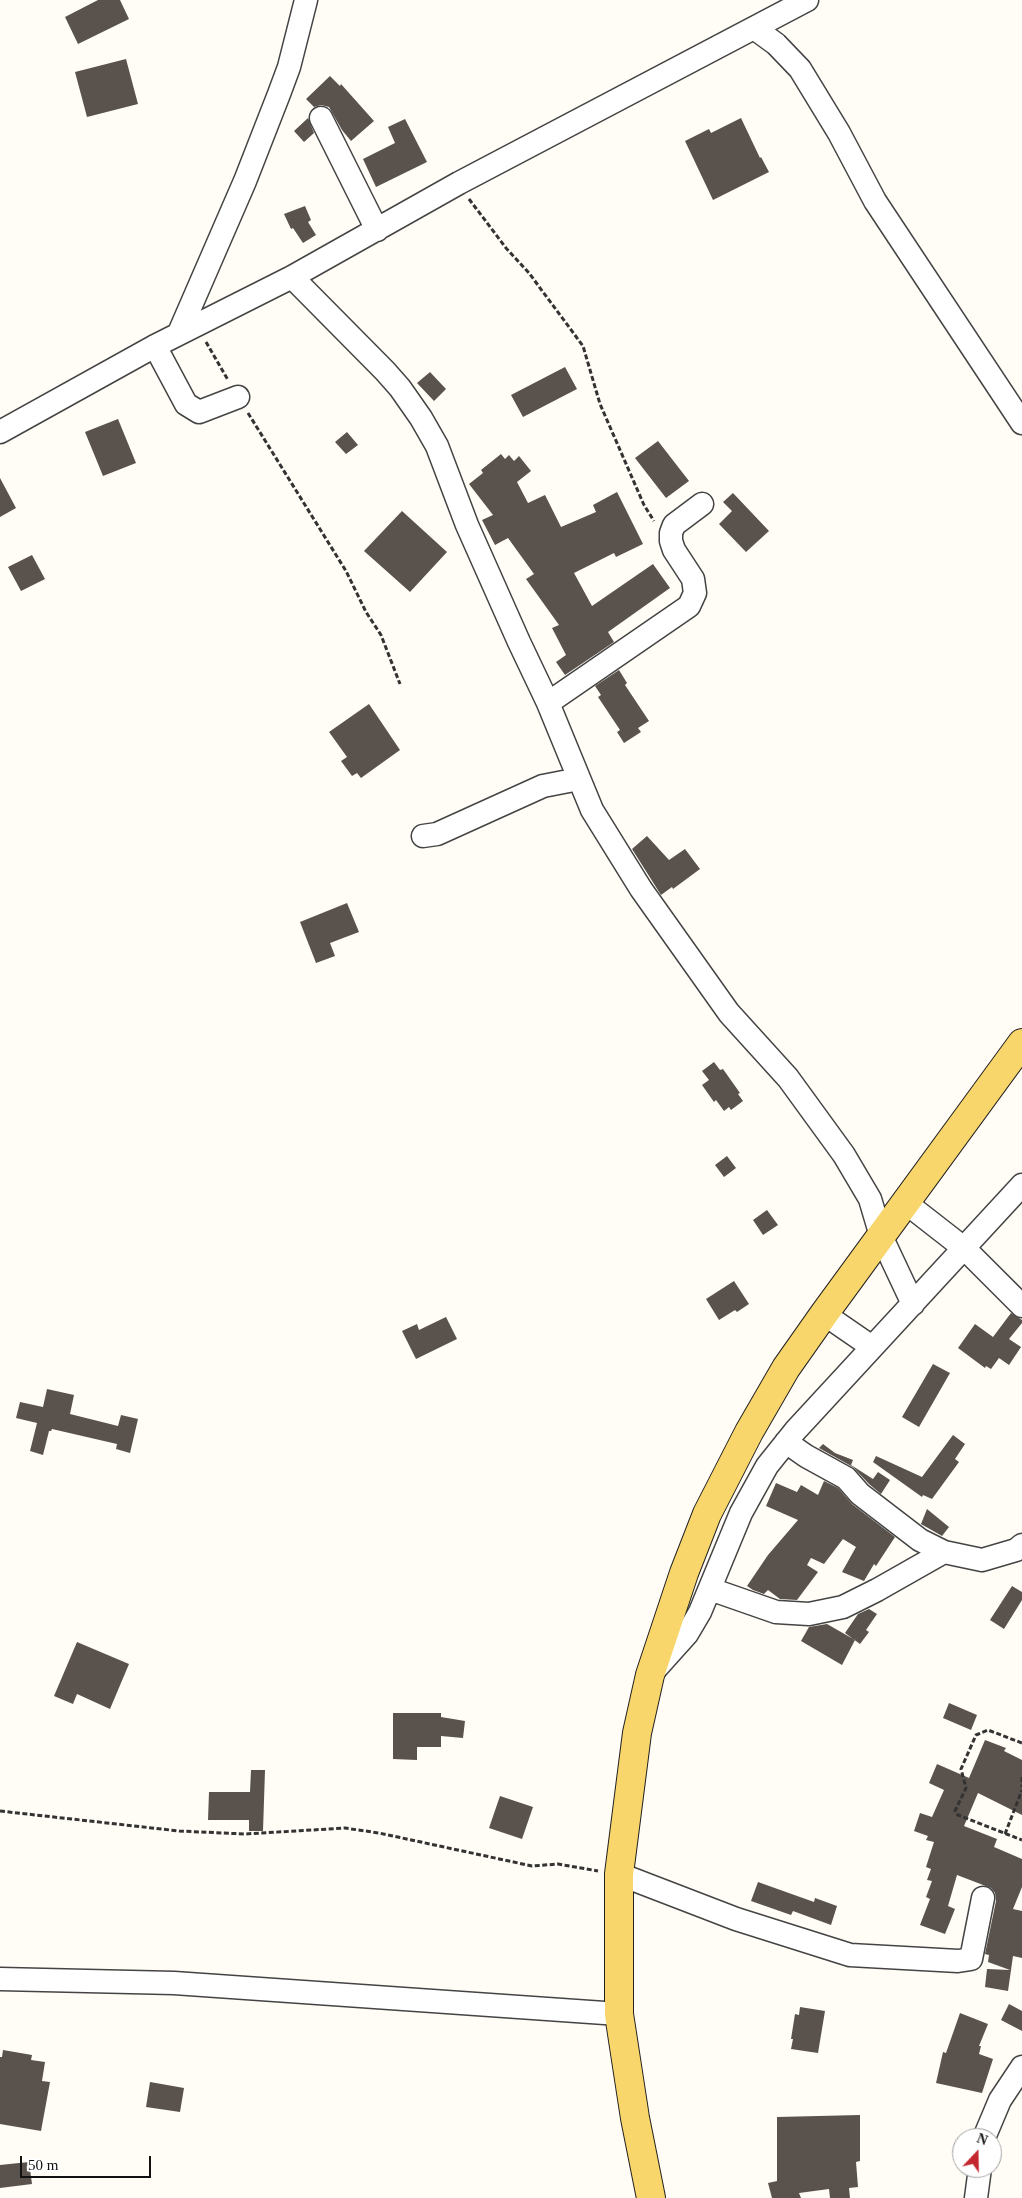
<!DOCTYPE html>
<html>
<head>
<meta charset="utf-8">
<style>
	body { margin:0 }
	#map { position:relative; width:1022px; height:2198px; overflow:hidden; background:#fffdf5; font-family:Georgia,serif }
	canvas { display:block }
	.north { position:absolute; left:952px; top:2128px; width:50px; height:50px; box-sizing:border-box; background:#fff; border:1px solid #a0a0a0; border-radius:50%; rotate:21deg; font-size:14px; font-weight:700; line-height:20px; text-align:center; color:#111 }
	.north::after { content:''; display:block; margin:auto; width:18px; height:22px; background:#c4262e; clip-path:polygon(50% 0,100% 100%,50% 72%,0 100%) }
	.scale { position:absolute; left:20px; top:2156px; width:131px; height:22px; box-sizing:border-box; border:2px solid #111; border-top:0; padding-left:6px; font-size:15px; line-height:18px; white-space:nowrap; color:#111; -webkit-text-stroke:4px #fff; paint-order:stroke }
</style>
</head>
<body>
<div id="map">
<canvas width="1022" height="2198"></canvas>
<div class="north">N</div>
<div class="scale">50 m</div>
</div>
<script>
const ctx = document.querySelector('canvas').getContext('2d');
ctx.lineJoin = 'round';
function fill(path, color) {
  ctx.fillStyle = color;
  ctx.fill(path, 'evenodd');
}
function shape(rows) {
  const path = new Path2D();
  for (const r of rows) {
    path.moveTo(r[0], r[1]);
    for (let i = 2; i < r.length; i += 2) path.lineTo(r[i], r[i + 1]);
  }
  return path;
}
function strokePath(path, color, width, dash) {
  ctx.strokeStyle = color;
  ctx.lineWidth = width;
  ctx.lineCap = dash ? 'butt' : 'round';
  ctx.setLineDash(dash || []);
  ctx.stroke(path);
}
const building = shape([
	[98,0,120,0,129,19,78,44,65,17],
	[126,59,138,104,87,117,75,72],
	[330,76,340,86,341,84,374,121,351,141,342,130,329,107,321,105,314,107,306,99],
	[308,118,314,133,304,142,294,131],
	[741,118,760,158,761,157,769,172,713,200,685,141,709,129,711,133],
	[405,119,427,162,376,187,363,159,395,143,388,127],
	[305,206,311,220,308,222,316,235,303,243,293,228,291,229,284,214],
	[565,367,577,389,523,417,511,395],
	[430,372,446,389,434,401,417,383],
	[118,419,136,463,103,476,85,432],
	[347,432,358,445,346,454,335,442],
	[658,441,689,481,666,498,635,458],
	[501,454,505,459,509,455,514,461,519,456,531,471,517,482,528,503,545,495,561,527,596,512,593,505,617,492,643,544,616,557,614,553,574,573,592,606,653,564,670,588,608,632,614,642,565,675,556,662,566,655,552,628,559,625,526,579,534,574,508,538,495,545,482,520,493,515,469,484,483,473,481,470],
	[0,478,16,508,0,517],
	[733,493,769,531,746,552,719,524,732,511,723,502],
	[402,511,447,552,410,592,364,551],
	[32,555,45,579,21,591,8,567],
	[619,670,627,683,625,685,649,721,638,728,641,732,624,743,617,732,620,730,598,697,601,695,595,686],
	[369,704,400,750,361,778,357,773,352,776,341,761,347,757,329,732],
	[647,836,669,860,685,849,700,869,673,889,672,887,661,895,632,849],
	[347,903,359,932,330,943,335,956,316,963,300,922],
	[714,1062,720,1070,723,1069,740,1093,738,1094,743,1101,731,1110,729,1107,724,1111,716,1100,714,1102,702,1085,709,1080,702,1071],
	[727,1156,736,1168,724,1177,715,1165],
	[767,1210,778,1225,763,1235,753,1220],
	[734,1281,749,1304,737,1312,735,1310,719,1320,706,1299],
	[1011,1313,1022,1320,1022,1323,1009,1339,1021,1347,1009,1365,999,1358,991,1369,986,1366,985,1368,958,1348,975,1324,993,1337],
	[446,1317,457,1339,416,1359,402,1331,417,1324,419,1330],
	[933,1364,950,1373,919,1427,902,1417],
	[47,1389,74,1395,70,1414,118,1426,121,1415,138,1419,130,1453,116,1449,117,1444,52,1429,51,1431,49,1431,43,1455,30,1451,37,1423,16,1418,20,1402,43,1407],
	[953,1435,965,1444,955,1459,959,1462,932,1499,923,1495,922,1497,873,1462,876,1456,922,1477],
	[823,1444,835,1453,853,1460,851,1465,873,1479,878,1472,890,1480,881,1494,869,1484,853,1467,819,1448],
	[824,1481,838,1488,852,1504,895,1537,876,1566,874,1564,864,1581,842,1572,856,1547,843,1539,824,1564,811,1558,807,1565,818,1572,797,1600,780,1599,768,1590,764,1594,753,1590,747,1586,768,1555,798,1520,766,1506,776,1483,797,1492,801,1485,818,1495],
	[927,1509,949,1527,942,1536,921,1524],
	[1012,1586,1022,1592,1022,1600,1004,1629,990,1620],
	[869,1609,877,1614,866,1630,869,1632,860,1644,845,1633,858,1614],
	[827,1624,855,1640,842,1665,801,1641,809,1627],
	[77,1642,129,1664,110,1709,77,1694,73,1704,54,1696],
	[949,1703,977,1715,971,1730,943,1718],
	[393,1713,441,1713,441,1717,465,1721,463,1738,441,1736,441,1747,417,1747,417,1760,393,1759],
	[985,1740,1006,1748,1004,1751,1022,1760,1022,1815,978,1793,964,1826,997,1839,994,1847,1022,1859,1022,1887,1013,1909,1022,1911,1022,1958,1013,1956,1008,1991,985,1987,987,1969,1010,1970,988,1962,989,1955,985,1954,996,1901,995,1893,991,1888,957,1875,948,1906,955,1909,945,1934,920,1925,930,1899,926,1897,932,1881,927,1880,931,1869,926,1867,934,1842,926,1840,928,1836,914,1831,920,1813,932,1817,944,1790,929,1783,937,1764,969,1778],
	[251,1770,265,1770,263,1831,249,1831,249,1820,208,1820,209,1792,250,1792],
	[500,1796,533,1807,522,1839,489,1828],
	[758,1882,814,1902,815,1898,837,1906,831,1925,793,1911,791,1915,751,1901],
	[1009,2004,1022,2011,1022,2031,1001,2020],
	[800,2007,825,2011,818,2053,791,2049,793,2039,791,2039,795,2014,799,2015],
	[960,2013,988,2024,979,2046,981,2046,979,2054,993,2059,982,2093,936,2083,943,2052,946,2053],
	[3,2050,32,2055,31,2060,45,2062,42,2081,50,2082,41,2131,0,2124,0,2057,2,2057],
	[150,2082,184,2088,180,2112,146,2107],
	[860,2115,860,2161,856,2162,858,2187,849,2188,850,2198,830,2198,829,2189,799,2193,801,2198,772,2198,768,2183,777,2181,777,2117],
	[29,2162,32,2184,0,2188,0,2165]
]);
const path = shape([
	[469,199,506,248,529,273,583,346,600,404,644,505,654,521],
	[206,342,228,380],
	[248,413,346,571,366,612,381,635,400,684],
	[1022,1743,988,1730,976,1735,961,1769,966,1788,955,1811,958,1815,1022,1840],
	[1022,1777,1022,1787],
	[0,1811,179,1831,245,1834,345,1828,379,1833,532,1866,558,1864,598,1871],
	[1005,1834,1022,1790]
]);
const minor = shape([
	[754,28,776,44,800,69,839,133,875,201,1022,423],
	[321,118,377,230],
	[292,277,385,371,400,388,421,418,437,446,467,525,519,642,548,703,592,810,641,889,729,1013,788,1078,844,1155,870,1199,881,1236,913,1304],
	[179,333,245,181,279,94,289,67,306,0],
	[155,346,186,404,199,412,238,397],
	[0,432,155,346,292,277,459,183,807,0],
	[548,703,689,606,695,593,693,579,674,550,671,541,671,533,674,525,702,504],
	[423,836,437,834,543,786,579,779],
	[906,1203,965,1249,1022,1306],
	[824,1314,872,1347],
	[786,1442,806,1456,846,1478,860,1494,920,1540,944,1552,982,1560,1016,1550,1022,1545],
	[710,1589,776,1612,809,1614,843,1607,877,1590,944,1552],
	[652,1673,687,1634,700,1612,741,1513,767,1466,795,1431,1022,1185],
	[619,1874,736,1919,850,1955,958,1961,971,1959,983,1898],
	[0,1979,174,1983,619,2014],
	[984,2138,1000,2100,1022,2067],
	[976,2198,980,2168]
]);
const major = shape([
	[651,2198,635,2118,619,2014,619,1874,637,1733,650,1675,684,1573,707,1514,749,1432,786,1368,824,1314,1022,1043]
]);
fill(building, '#5a524d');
strokePath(minor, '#444', 25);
strokePath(major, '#222', 30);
strokePath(path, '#333', 3, [5, 2.5]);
strokePath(minor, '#fff', 22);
strokePath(major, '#f9d66b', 28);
</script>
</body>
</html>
